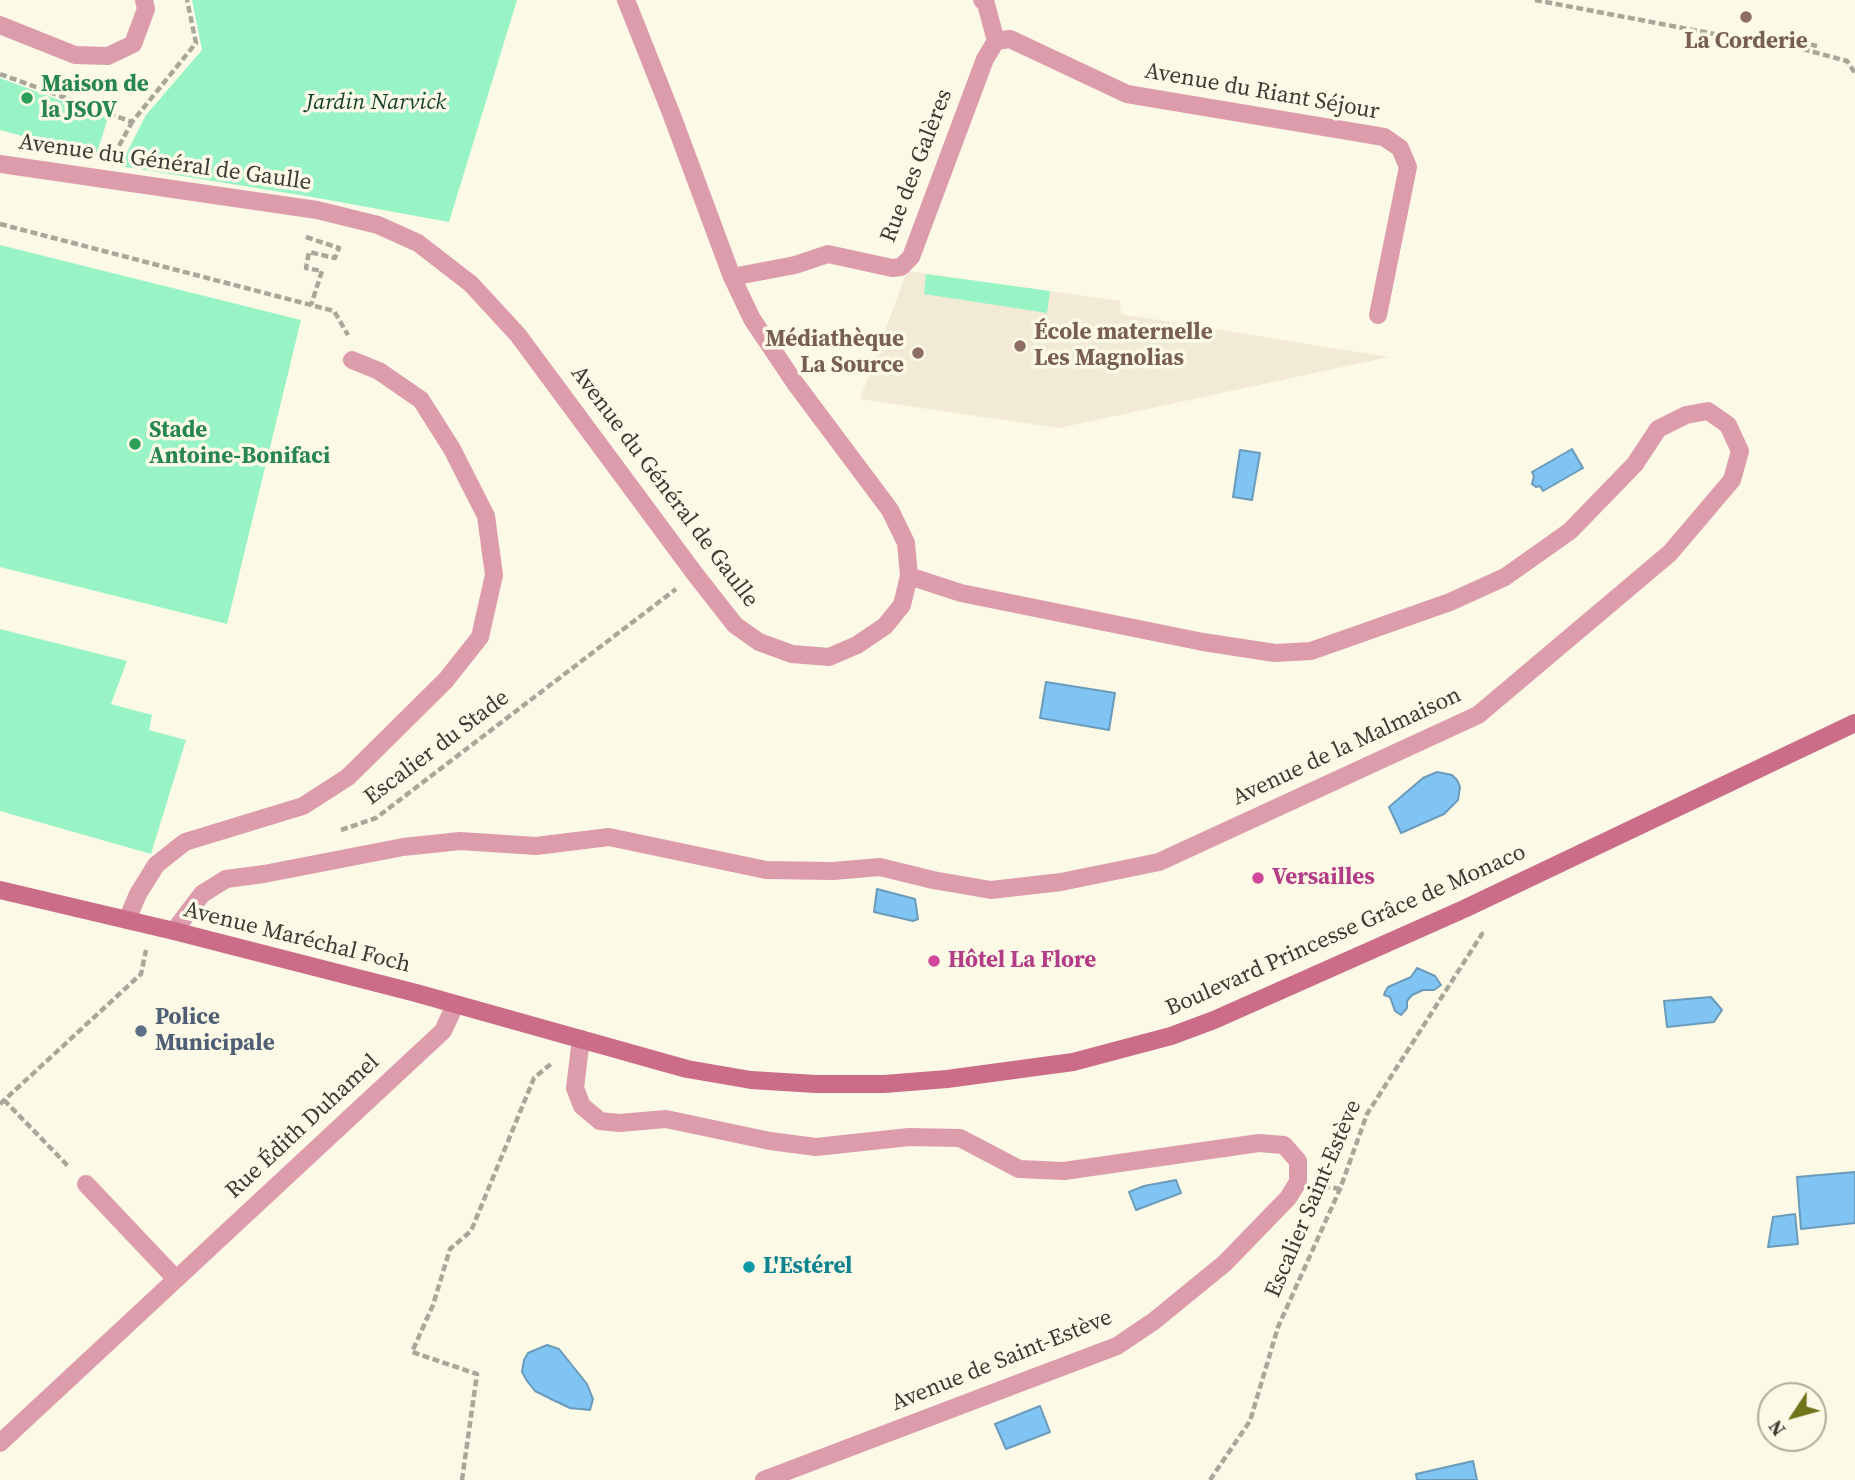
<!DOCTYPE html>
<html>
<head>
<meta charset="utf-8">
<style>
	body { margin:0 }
	#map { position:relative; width:1855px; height:1480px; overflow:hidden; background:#fcf9e7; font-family:"Source Serif 4",serif }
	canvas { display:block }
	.north { position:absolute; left:1757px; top:1382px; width:70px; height:70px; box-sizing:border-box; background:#fcf9e7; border:2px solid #afad9f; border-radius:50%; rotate:234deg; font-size:19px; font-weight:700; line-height:28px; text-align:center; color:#3c3b34 }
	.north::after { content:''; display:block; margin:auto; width:24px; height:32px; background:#71731a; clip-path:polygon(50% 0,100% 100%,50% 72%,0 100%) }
</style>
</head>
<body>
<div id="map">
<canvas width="1855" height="1480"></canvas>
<div class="north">N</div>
</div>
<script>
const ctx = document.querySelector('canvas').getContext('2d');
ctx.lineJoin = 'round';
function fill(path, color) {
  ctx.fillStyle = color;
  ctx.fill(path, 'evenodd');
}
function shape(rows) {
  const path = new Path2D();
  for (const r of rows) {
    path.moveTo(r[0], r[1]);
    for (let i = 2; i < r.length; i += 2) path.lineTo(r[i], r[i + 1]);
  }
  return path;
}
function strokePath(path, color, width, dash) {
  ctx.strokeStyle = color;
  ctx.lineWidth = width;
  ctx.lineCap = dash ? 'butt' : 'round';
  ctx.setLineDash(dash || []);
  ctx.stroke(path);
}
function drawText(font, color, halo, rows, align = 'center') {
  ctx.font = font + ' "Source Serif 4",serif';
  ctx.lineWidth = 7;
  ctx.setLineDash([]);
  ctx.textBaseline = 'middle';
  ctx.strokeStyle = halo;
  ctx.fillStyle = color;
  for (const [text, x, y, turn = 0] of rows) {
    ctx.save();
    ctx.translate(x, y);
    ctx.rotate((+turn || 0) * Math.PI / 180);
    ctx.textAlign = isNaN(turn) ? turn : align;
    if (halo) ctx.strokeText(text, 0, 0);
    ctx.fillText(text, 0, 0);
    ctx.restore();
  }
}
const education = shape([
	[907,271,1120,301,1121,314,1389,357,1059,428,860,399]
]);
const green = shape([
	[192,0,517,0,449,222,312,197,120,166,146,115,202,50],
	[0,78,108,118,96,156,0,130],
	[0,245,301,320,227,624,0,567],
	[926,274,1050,291,1047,313,924,294],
	[0,629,127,661,111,704,152,715,149,730,186,740,151,854,0,811]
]);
const water = shape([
	[1572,449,1583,468,1543,491,1540,486,1536,487,1532,484,1534,476,1532,472,1572,449],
	[1240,450,1260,453,1252,500,1233,497,1240,450],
	[1046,682,1115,693,1109,730,1040,718,1046,682],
	[1437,772,1452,775,1457,780,1460,787,1458,800,1444,814,1401,833,1389,807,1423,778,1437,772],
	[877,889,915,899,918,919,913,921,874,912,877,889],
	[1417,968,1435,976,1441,985,1434,990,1423,990,1412,995,1407,1001,1407,1008,1401,1015,1395,1011,1390,997,1384,995,1385,992,1388,987,1411,977,1417,968],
	[1711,997,1722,1010,1714,1022,1667,1027,1664,1001,1711,997],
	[1855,1172,1855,1223,1801,1229,1797,1177,1855,1172],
	[1176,1180,1181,1193,1136,1210,1129,1192,1144,1186,1176,1180],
	[1795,1214,1798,1244,1768,1247,1773,1217,1795,1214],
	[547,1345,559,1349,587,1384,593,1399,590,1410,570,1408,551,1399,535,1391,527,1381,522,1372,524,1360,528,1353,547,1345],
	[1040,1406,1050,1432,1006,1449,995,1424,1040,1406],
	[1473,1461,1477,1480,1417,1480,1416,1474,1473,1461]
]);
const path = shape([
	[1535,0,1778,46,1784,44,1847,61,1855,73],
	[1784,44,1785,39,1817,46],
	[0,74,132,122,196,43,187,0],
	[114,155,132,122],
	[0,224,334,311,348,335],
	[306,237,339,248,335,258,309,252,306,268,322,271,311,305],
	[341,830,376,818,676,589],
	[4,1100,68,1166],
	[0,1104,141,974,146,950],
	[1323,1186,1340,1189],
	[462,1480,477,1374,412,1352,433,1305,450,1249,471,1231,534,1078,552,1063],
	[1210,1480,1250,1421,1278,1327,1340,1189,1367,1114,1482,934,1479,930]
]);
const service = shape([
	[982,0,986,4,996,41],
	[127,920,138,894,156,865,185,842,303,806,348,777,446,680,480,637,494,575,486,516,452,449,421,400,379,371,352,360],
	[174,931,202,894,226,879,264,874,403,847,460,841,536,846,609,837,766,870,833,871,880,867,933,880,991,890,1061,882,1159,862,1478,715,1670,553,1732,480,1740,451,1728,425,1708,411,1686,415,1658,429,1635,464,1570,531,1505,577,1450,602,1311,651,1275,653,1203,642,961,593,909,576],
	[0,1443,443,1031,455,1005]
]);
const minor = shape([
	[0,25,75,55,108,56,133,44,146,9,144,0],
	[0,164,317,210,378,225,418,243,471,284,518,335,695,574,735,625,759,642,792,654,829,657,857,645,885,626,902,605,909,576,906,543,890,510,795,383,752,319,732,277,671,113,626,0],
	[732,277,795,265,828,254,892,268,901,267,911,257,985,59,996,41,1010,39,1127,94,1384,137,1400,148,1408,167,1378,315],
	[581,1039,575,1088,582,1106,600,1121,619,1123,666,1119,770,1141,816,1147,909,1137,960,1138,1019,1169,1064,1171,1259,1143,1284,1145,1298,1161,1298,1182,1288,1198,1225,1263,1154,1321,1117,1346,764,1480],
	[86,1184,175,1278]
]);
const secondary = shape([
	[0,890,174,931,416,993,687,1069,751,1080,816,1084,884,1084,947,1079,1073,1062,1171,1036,1214,1020,1464,909,1855,723]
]);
const markers = [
	[1746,17,7,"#8d6e63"],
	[27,98,7,"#2e9e5b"],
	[1020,346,7,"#8d6e63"],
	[918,353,7,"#8d6e63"],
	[135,444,7,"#2e9e5b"],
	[1258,878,7,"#d1479c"],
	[934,961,7,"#d1479c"],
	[141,1031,7,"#5c6f8a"],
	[749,1267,7,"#0f9aa8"]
];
const educationNames = [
	["La Corderie",1746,42],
	["École maternelle",1034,333,"left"],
	["Les Magnolias",1034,359,"left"],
	["Médiathèque",904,340,"right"],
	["La Source",904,366,"right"]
];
const leisureNames = [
	["Maison de",41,85],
	["la JSOV",41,111],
	["Stade",149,431],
	["Antoine-Bonifaci",149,457]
];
const streetNames = [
	["Avenue du Riant Séjour",1262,92,10],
	["Avenue du Général de Gaulle",165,163,8],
	["Rue des Galères",917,166,-69],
	["Avenue du Général de Gaulle",664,487,53],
	["Avenue de la Malmaison",1347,747,-25],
	["Escalier du Stade",437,748,-37],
	["Boulevard Princesse Grâce de Monaco",1346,931,-24],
	["Avenue Maréchal Foch",297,938,14],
	["Rue Édith Duhamel",303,1127,-43],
	["Escalier Saint-Estève",1314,1199,-67],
	["Avenue de Saint-Estève",1002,1361,-22]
];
const parkNames = [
	["Jardin Narvick",376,103]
];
const hotelNames = [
	["Versailles",1272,878],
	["Hôtel La Flore",948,961]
];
const serviceNames = [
	["Police",155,1018],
	["Municipale",155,1044]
];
const cultureNames = [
	["L'Estérel",763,1267]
];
fill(education, '#f3ead5');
fill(green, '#99f4c5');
fill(water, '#7fc4f3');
strokePath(water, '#6b9bba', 2);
strokePath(path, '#a9a79a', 4.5, [7, 3.5]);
strokePath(service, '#dd9cac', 18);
strokePath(minor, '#dd9cac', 18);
strokePath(secondary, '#cb6c88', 18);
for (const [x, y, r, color] of markers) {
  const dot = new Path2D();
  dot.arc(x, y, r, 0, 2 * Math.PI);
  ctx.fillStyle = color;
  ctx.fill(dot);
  strokePath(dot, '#fcf9e7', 2.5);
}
drawText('bold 23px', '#785e54', '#fcf9e7', educationNames);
drawText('bold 23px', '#27864d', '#fcf9e7', leisureNames, 'left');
drawText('23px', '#3c3b34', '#fcf9e7', streetNames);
drawText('italic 23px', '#143f2b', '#fcf9e7', parkNames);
drawText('bold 23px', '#b23c85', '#fcf9e7', hotelNames, 'left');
drawText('bold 23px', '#4e5e75', '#fcf9e7', serviceNames, 'left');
drawText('bold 23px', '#0d838f', '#fcf9e7', cultureNames, 'left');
</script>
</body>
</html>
